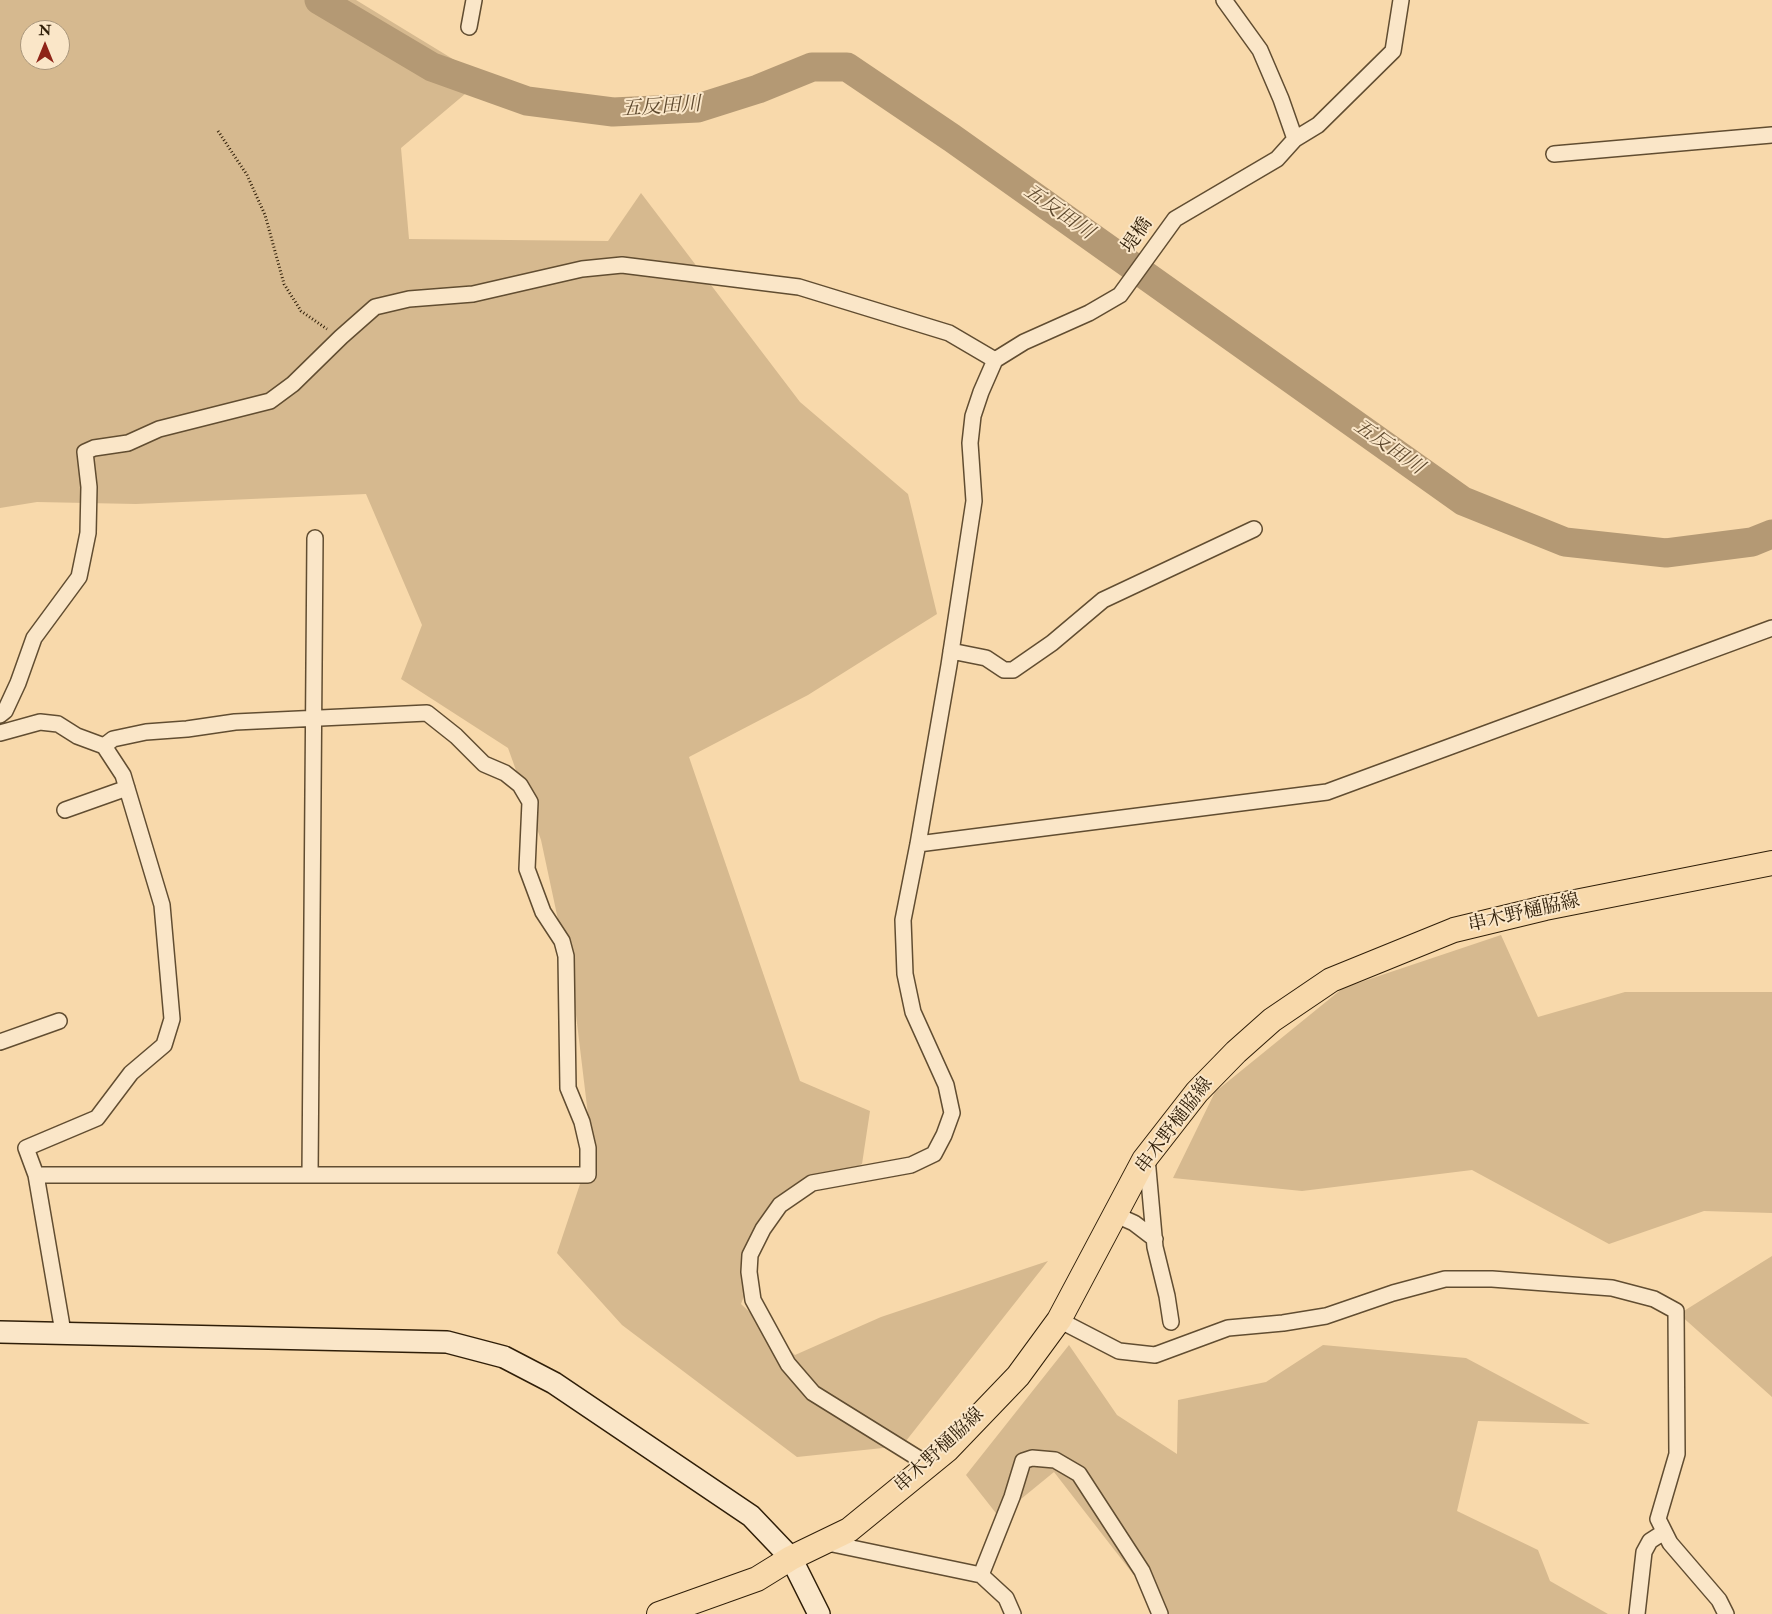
<!DOCTYPE html>
<html>
<head>
<meta charset="utf-8">
<style>
	body { margin:0 }
	#map { position:relative; width:1772px; height:1614px; overflow:hidden; background:#f8d9ab; font-family:"IM FELL Double Pica",serif }
	canvas { display:block }
	.north { position:absolute; left:20px; top:20px; width:50px; height:50px; box-sizing:border-box; background:#fae6c8; border:1px solid #a9967b; border-radius:50%; rotate:0deg; font-size:14px; font-weight:700; line-height:20px; text-align:center; color:#2f1e08 }
	.north::after { content:''; display:block; margin:auto; width:18px; height:22px; background:#8f2418; clip-path:polygon(50% 0,100% 100%,50% 72%,0 100%) }
</style>
</head>
<body>
<div id="map">
<canvas width="1772" height="1614"></canvas>
<div class="north">N</div>
</div>
<script>
const ctx = document.querySelector('canvas').getContext('2d');
ctx.lineJoin = 'round';
function fill(path, color) {
  ctx.fillStyle = color;
  ctx.fill(path, 'evenodd');
}
function shape(rows) {
  const path = new Path2D();
  for (const r of rows) {
    path.moveTo(r[0], r[1]);
    for (let i = 2; i < r.length; i += 2) path.lineTo(r[i], r[i + 1]);
  }
  return path;
}
function strokePath(path, color, width, dash) {
  ctx.strokeStyle = color;
  ctx.lineWidth = width;
  ctx.lineCap = dash ? 'butt' : 'round';
  ctx.setLineDash(dash || []);
  ctx.stroke(path);
}
function drawText(font, color, halo, rows, align = 'center') {
  ctx.font = font + ' "IM FELL Double Pica","Noto Serif JP",serif';
  ctx.lineWidth = 4;
  ctx.setLineDash([]);
  ctx.textBaseline = 'middle';
  ctx.strokeStyle = halo;
  ctx.fillStyle = color;
  for (const [text, x, y, turn = 0] of rows) {
    ctx.save();
    ctx.translate(x, y);
    ctx.rotate((+turn || 0) * Math.PI / 180);
    ctx.textAlign = isNaN(turn) ? turn : align;
    if (halo) ctx.strokeText(text, 0, 0);
    ctx.fillText(text, 0, 0);
    ctx.restore();
  }
}
const green = shape([
	[0,0,356,0,484,78,401,148,409,239,608,241,641,193,800,402,908,494,937,614,808,695,689,757,800,1081,870,1111,862,1164,775,1213,741,1304,795,1355,881,1317,1048,1261,902,1446,797,1457,622,1325,557,1253,592,1148,573,990,541,840,508,748,401,679,422,625,366,494,136,504,37,502,0,508],
	[30,30,60,30,60,60,30,60],
	[1501,935,1538,1017,1625,992,1772,992,1772,1213,1704,1211,1609,1244,1472,1170,1302,1191,1173,1178,1215,1092,1343,988],
	[1772,1256,1772,1397,1679,1314],
	[1069,1345,1117,1415,1177,1454,1178,1400,1266,1382,1323,1345,1466,1358,1590,1424,1478,1421,1457,1511,1538,1550,1550,1581,1608,1614,1164,1614,1054,1472,999,1517,966,1475]
]);
const river = shape([
	[319,0,432,67,527,101,613,112,698,108,758,89,812,67,847,67,952,138,1463,501,1565,542,1666,553,1752,542,1772,534]
]);
const path = shape([
	[218,131,247,175,265,215,284,284,301,311,327,329]
]);
const street = shape([
	[1224,0,1260,50,1281,99,1295,139],
	[469,27,474,0],
	[1554,154,1772,135],
	[951,651,986,658,1004,670,1013,670,1052,643,1103,600,1254,529],
	[0,715,5,711,18,683,34,638,79,577,88,533,89,487,85,452,94,448,128,443,159,429,270,401,293,384,341,337,375,307,409,299,473,294,582,269,622,265,799,287,949,333,995,360],
	[0,733,40,722,58,724,77,736,104,746,123,775,162,905,172,1019,164,1045,131,1073,97,1118,26,1148,36,1175,63,1332],
	[65,810,127,788],
	[918,844,1327,792,1772,628],
	[0,1042,59,1021],
	[1147,1158,1155,1247,1167,1296,1171,1322],
	[36,1175,588,1175,588,1148,582,1122,568,1088,566,956,562,941,543,912,527,869,530,802,520,785,505,773,484,764,456,736,427,713,235,722,187,729,146,732,113,739,104,746],
	[310,1175,315,538],
	[1116,1215,1134,1223,1155,1239],
	[1059,1320,1119,1351,1155,1355,1228,1328,1283,1323,1326,1316,1393,1293,1445,1279,1492,1279,1612,1288,1654,1299,1676,1311,1677,1454,1658,1519,1670,1543,1719,1600,1726,1614],
	[929,1465,813,1393,788,1364,753,1300,749,1272,750,1255,763,1229,780,1205,812,1183,911,1165,934,1154,944,1135,952,1113,946,1085,913,1012,905,974,903,920,918,844,949,665,974,501,970,443,973,416,981,392,995,360,1024,342,1089,313,1120,295,1175,219,1277,159,1295,139,1318,125,1393,51,1401,0],
	[823,1542,981,1575,1006,1598,1013,1614],
	[981,1575,1012,1497,1023,1461,1032,1458,1055,1460,1079,1474,1142,1571,1160,1614],
	[1637,1614,1644,1552,1650,1541,1664,1532]
]);
const secondary = shape([
	[0,1332,447,1342,504,1357,554,1383,751,1516,791,1558,819,1614]
]);
const primary = shape([
	[659,1614,757,1579,791,1558,849,1530,947,1450,1018,1376,1059,1320,1144,1160,1197,1092,1236,1052,1272,1020,1331,980,1454,930,1545,908,1772,863]
]);
const streetNames = [
	["堤橋",1138,236,-55],
	["串木野樋脇線",1524,914,-13],
	["串木野樋脇線",1175,1126,-53],
	["串木野樋脇線",940,1451,-43]
];
const waterNames = [
	["五反田川",661,108,-4],
	["五反田川",1058,213,35],
	["五反田川",1388,448,35]
];
fill(green, '#d6b98f');
strokePath(river, '#b49974', 29);
strokePath(street, '#614d31', 18);
strokePath(secondary, '#2f1e08', 24);
strokePath(primary, '#2f1e08', 26);
strokePath(path, '#2f1e08', 3, [1, 2.5]);
strokePath(street, '#fae6c8', 15);
strokePath(secondary, '#fae6c8', 21);
strokePath(primary, '#f8d9ab', 24);
drawText('19px', '#2f1e08', '#fae6c8', streetNames);
drawText('italic 20px', '#5e492e', '#fae6c8', waterNames);
</script>
</body>
</html>
